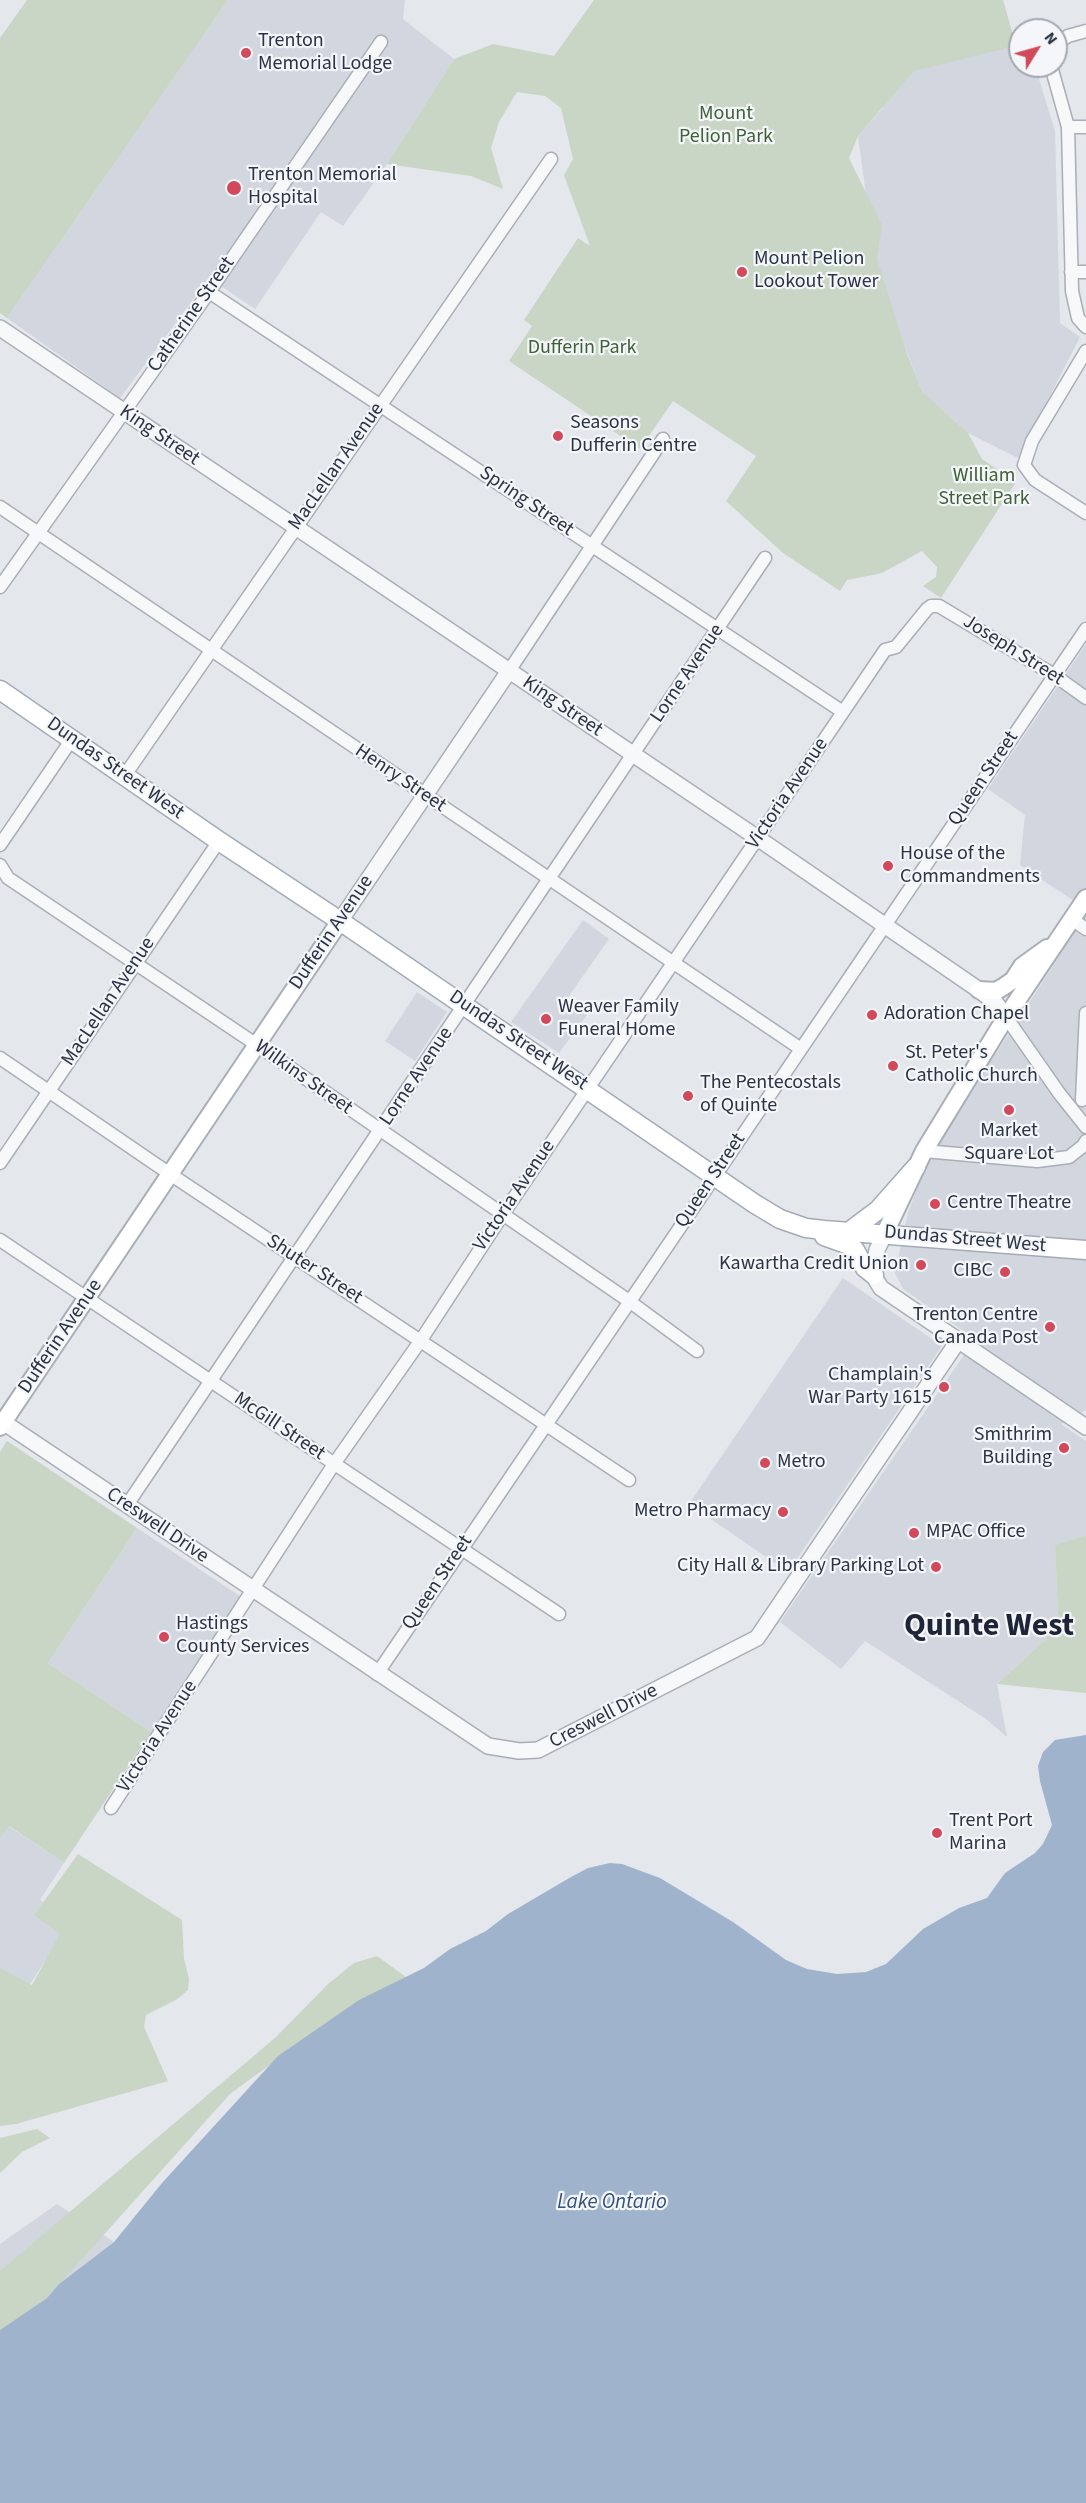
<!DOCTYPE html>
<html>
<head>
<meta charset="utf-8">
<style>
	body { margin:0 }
	#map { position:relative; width:1086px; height:2503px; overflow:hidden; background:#e4e7ec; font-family:"Source Sans 3",sans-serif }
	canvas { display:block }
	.north { position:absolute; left:1008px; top:18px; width:60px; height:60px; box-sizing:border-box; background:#f4f6f9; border:2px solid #a4a8b1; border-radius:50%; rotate:53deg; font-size:16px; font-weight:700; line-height:24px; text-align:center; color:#2b3445 }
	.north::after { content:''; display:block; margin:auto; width:21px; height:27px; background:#d1495b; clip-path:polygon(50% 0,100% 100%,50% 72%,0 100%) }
</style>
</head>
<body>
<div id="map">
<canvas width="1086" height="2503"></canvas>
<div class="north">N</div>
</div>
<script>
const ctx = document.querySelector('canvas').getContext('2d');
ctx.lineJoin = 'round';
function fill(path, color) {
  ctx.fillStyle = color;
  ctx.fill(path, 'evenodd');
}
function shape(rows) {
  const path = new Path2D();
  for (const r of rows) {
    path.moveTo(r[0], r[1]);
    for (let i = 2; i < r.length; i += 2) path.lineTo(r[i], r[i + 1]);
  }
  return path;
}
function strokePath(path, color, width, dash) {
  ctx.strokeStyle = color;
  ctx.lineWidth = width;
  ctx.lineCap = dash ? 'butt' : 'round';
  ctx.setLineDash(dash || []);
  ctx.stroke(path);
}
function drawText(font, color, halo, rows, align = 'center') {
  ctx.font = font + ' "Source Sans 3",sans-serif';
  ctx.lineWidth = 4.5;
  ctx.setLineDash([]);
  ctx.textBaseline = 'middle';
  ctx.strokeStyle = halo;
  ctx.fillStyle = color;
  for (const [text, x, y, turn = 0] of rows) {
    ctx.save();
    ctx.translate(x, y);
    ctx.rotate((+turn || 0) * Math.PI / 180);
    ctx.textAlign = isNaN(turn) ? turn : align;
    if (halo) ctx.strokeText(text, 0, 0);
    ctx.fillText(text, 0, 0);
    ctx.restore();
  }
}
const built = shape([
	[228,0,405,0,403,19,454,59,387,164,343,226,321,212,255,309,209,278,120,398,7,318],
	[860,0,1003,0,1015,45,1020,45,1020,66,1035,66,1055,131,1060,323,1080,337,1018,458,968,433,922,391,877,276,858,136,883,108],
	[1086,644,1086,909,1020,865,1025,815,988,789],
	[1086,915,1086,1410,1061,1424,1086,1441,1086,1535,1055,1545,1058,1617,1046,1639,997,1684,1007,1737,986,1719,865,1641,841,1669,780,1622,975,1339,903,1289,895,1273,908,1213,928,1159,977,1078,999,1049],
	[583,920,609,939,566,1000,587,1015,559,1053,511,1022],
	[417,992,447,1012,415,1061,385,1041],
	[843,1278,942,1346,788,1572,689,1504],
	[137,1528,240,1596,151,1732,48,1663],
	[8,1826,64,1863,40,1900,71,1921,30,1984,0,1989,0,1838],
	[57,2204,114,2242,59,2284,47,2298,0,2330,0,2244]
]);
const green = shape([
	[27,0,228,0,7,318,0,313,0,38],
	[594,0,1003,0,1016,46,914,71,858,136,849,158,882,225,877,259,907,354,922,391,968,433,982,459,1016,482,941,598,923,586,936,577,937,567,922,551,882,573,847,580,840,591,783,553,726,501,756,456,673,401,640,449,509,361,532,326,524,320,578,238,590,246,564,175,573,159,561,108,545,96,517,92,499,122,491,148,503,189,471,176,387,164,454,59,493,44,554,56],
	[7,1441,137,1528,48,1663,151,1732,64,1863,9,1826,0,1838,0,1452],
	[1086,1535,1086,1693,997,1684,1046,1639,1058,1617,1055,1545],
	[78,1854,182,1920,184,1959,189,1979,188,1990,176,2000,146,2015,144,2027,168,2081,16,2124,0,2126,0,1968,32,1985,60,1934,34,1915],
	[377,1956,406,1977,352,2005,230,2094,47,2298,0,2330,0,2271,276,2037,328,1984,354,1963],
	[37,2129,50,2138,22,2152,0,2173,0,2138]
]);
const water = shape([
	[1086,1735,1086,2503,0,2503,0,2330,47,2298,59,2284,114,2242,162,2183,278,2056,359,2000,424,1968,450,1949,486,1931,508,1914,571,1877,588,1868,610,1863,622,1864,660,1878,733,1922,786,1960,807,1969,837,1974,866,1972,886,1964,923,1929,959,1908,987,1898,1005,1873,1035,1853,1043,1844,1052,1825,1040,1781,1038,1766,1043,1752,1055,1740]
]);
const minor = shape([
	[1056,44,1068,36,1086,31],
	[1051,66,1068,127,1072,291,1078,318,1086,327],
	[1068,127,1086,127],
	[1071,272,1086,272],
	[209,292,843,712],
	[1086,351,1032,441,1024,465,1035,480,1086,513],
	[0,507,801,1049],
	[0,587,209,292,381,42],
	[509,671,663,439],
	[125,775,551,159],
	[0,845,72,739],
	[0,865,8,878,257,1045,629,1301,697,1351],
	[1072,919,1086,929],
	[1006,1017,1059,1093,1086,1127],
	[0,1058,170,1174,629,1480],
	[1082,1100,1086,1013],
	[924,1151,1037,1161,1069,1157,1083,1146,1086,1141],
	[0,1163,219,841],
	[0,1240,559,1614],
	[127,1505,765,558],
	[377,1674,1086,629],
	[111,1808,334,1464,421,1340,503,1214,885,650,896,647,927,609,931,606,939,606,1054,675,1086,698]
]);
const tertiary = shape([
	[0,328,759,839,979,990,996,1003,1006,1017],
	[340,921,509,671],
	[885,1233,877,1250,873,1268,876,1280,881,1288,1086,1427],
	[3,1422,488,1746,519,1751,538,1750,757,1638,958,1341]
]);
const secondary = shape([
	[979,990,996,991,1003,987,1013,980,1022,966,1047,948],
	[885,1233,924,1151,1006,1017,1086,898],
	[0,1427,340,921]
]);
const primary = shape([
	[0,690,219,841,340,921,755,1204,780,1219,806,1228,824,1230,1086,1250],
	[850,1231,878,1210,916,1167],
	[824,1236,849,1245,855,1250,865,1268,874,1275]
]);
const markers = [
	[246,53,6,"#d1495b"],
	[234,188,8,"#d1495b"],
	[742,272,6,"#d1495b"],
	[558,436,6,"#d1495b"],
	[888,866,6,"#d1495b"],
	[872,1015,6,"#d1495b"],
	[546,1019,6,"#d1495b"],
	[893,1066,6,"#d1495b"],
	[688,1096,6,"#d1495b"],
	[1009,1110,6,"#d1495b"],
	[935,1204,6,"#d1495b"],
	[921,1265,6,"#d1495b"],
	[1005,1272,6,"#d1495b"],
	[1050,1327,6,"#d1495b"],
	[944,1387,6,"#d1495b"],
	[1064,1448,6,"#d1495b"],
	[765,1463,6,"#d1495b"],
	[783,1512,6,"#d1495b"],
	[914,1533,6,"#d1495b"],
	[936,1567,6,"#d1495b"],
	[164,1637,6,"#d1495b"],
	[937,1833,6,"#d1495b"]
];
const poiNames = [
	["Trenton",258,42],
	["Memorial Lodge",258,65],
	["Trenton Memorial",248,176],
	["Hospital",248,199],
	["Mount Pelion",754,260],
	["Lookout Tower",754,283],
	["Seasons",570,424],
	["Dufferin Centre",570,447],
	["House of the",900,855],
	["Commandments",900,878],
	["Weaver Family",558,1008],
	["Funeral Home",558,1031],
	["Adoration Chapel",884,1015],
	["St. Peter's",905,1054],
	["Catholic Church",905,1077],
	["The Pentecostals",700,1084],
	["of Quinte",700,1107],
	["Market",1009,1132,"center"],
	["Square Lot",1009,1155,"center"],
	["Centre Theatre",947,1204],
	["Kawartha Credit Union",909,1265,"right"],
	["CIBC",993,1272,"right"],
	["Trenton Centre",1038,1316,"right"],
	["Canada Post",1038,1339,"right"],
	["Champlain's",932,1376,"right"],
	["War Party 1615",932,1399,"right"],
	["Smithrim",1052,1436,"right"],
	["Building",1052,1459,"right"],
	["Metro",777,1463],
	["Metro Pharmacy",771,1512,"right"],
	["MPAC Office",926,1533],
	["City Hall & Library Parking Lot",924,1567,"right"],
	["Hastings",176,1625],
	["County Services",176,1648],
	["Trent Port",949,1822],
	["Marina",949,1845]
];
const parkNames = [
	["Mount",726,115],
	["Pelion Park",726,138],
	["Dufferin Park",582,349],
	["William",984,477],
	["Street Park",984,500]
];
const streetNames = [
	["Catherine Street",192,315,-55],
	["King Street",159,436,34],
	["MacLellan Avenue",337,467,-55],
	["Spring Street",526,502,34],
	["Joseph Street",1013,651,32],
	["Lorne Avenue",688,674,-56],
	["King Street",562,707,34],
	["Dundas Street West",115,769,35],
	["Henry Street",400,779,34],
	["Queen Street",984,779,-56],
	["Victoria Avenue",788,794,-56],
	["Dufferin Avenue",332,933,-56],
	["MacLellan Avenue",109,1002,-56],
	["Dundas Street West",518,1041,34],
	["Lorne Avenue",417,1077,-56],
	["Wilkins Street",303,1078,35],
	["Queen Street",711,1181,-56],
	["Victoria Avenue",515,1196,-56],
	["Dundas Street West",965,1240,5],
	["Shuter Street",314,1270,33],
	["Dufferin Avenue",61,1337,-56],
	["McGill Street",279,1427,34],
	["Creswell Drive",157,1526,34],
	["Queen Street",438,1583,-56],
	["Creswell Drive",604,1717,-27],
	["Victoria Avenue",158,1737,-57]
];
const waterNames = [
	["Lake Ontario",612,2203]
];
const townNames = [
	["Quinte West",989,1628]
];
fill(built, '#d2d6de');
fill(green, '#c9d6c5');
fill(water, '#9fb4cc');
strokePath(minor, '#a9aeb7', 15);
strokePath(tertiary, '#a9aeb7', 18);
strokePath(secondary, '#a9aeb7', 20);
strokePath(primary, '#a3abb8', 21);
strokePath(minor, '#f7f8fa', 12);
strokePath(tertiary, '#f7f8fa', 15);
strokePath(secondary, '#fff', 16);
strokePath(primary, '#fff', 18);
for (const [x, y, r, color] of markers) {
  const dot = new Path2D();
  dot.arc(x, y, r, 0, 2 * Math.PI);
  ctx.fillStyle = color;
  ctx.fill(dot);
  strokePath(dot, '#f4f6f9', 2);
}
drawText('20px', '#2b3445', '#f4f6f9', poiNames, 'left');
drawText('20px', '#3f6138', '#f4f6f9', parkNames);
drawText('20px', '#2b3445', '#f4f6f9', streetNames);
drawText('italic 21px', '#34527a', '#f4f6f9', waterNames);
drawText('bold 32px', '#1d2536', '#f4f6f9', townNames);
</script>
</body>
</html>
